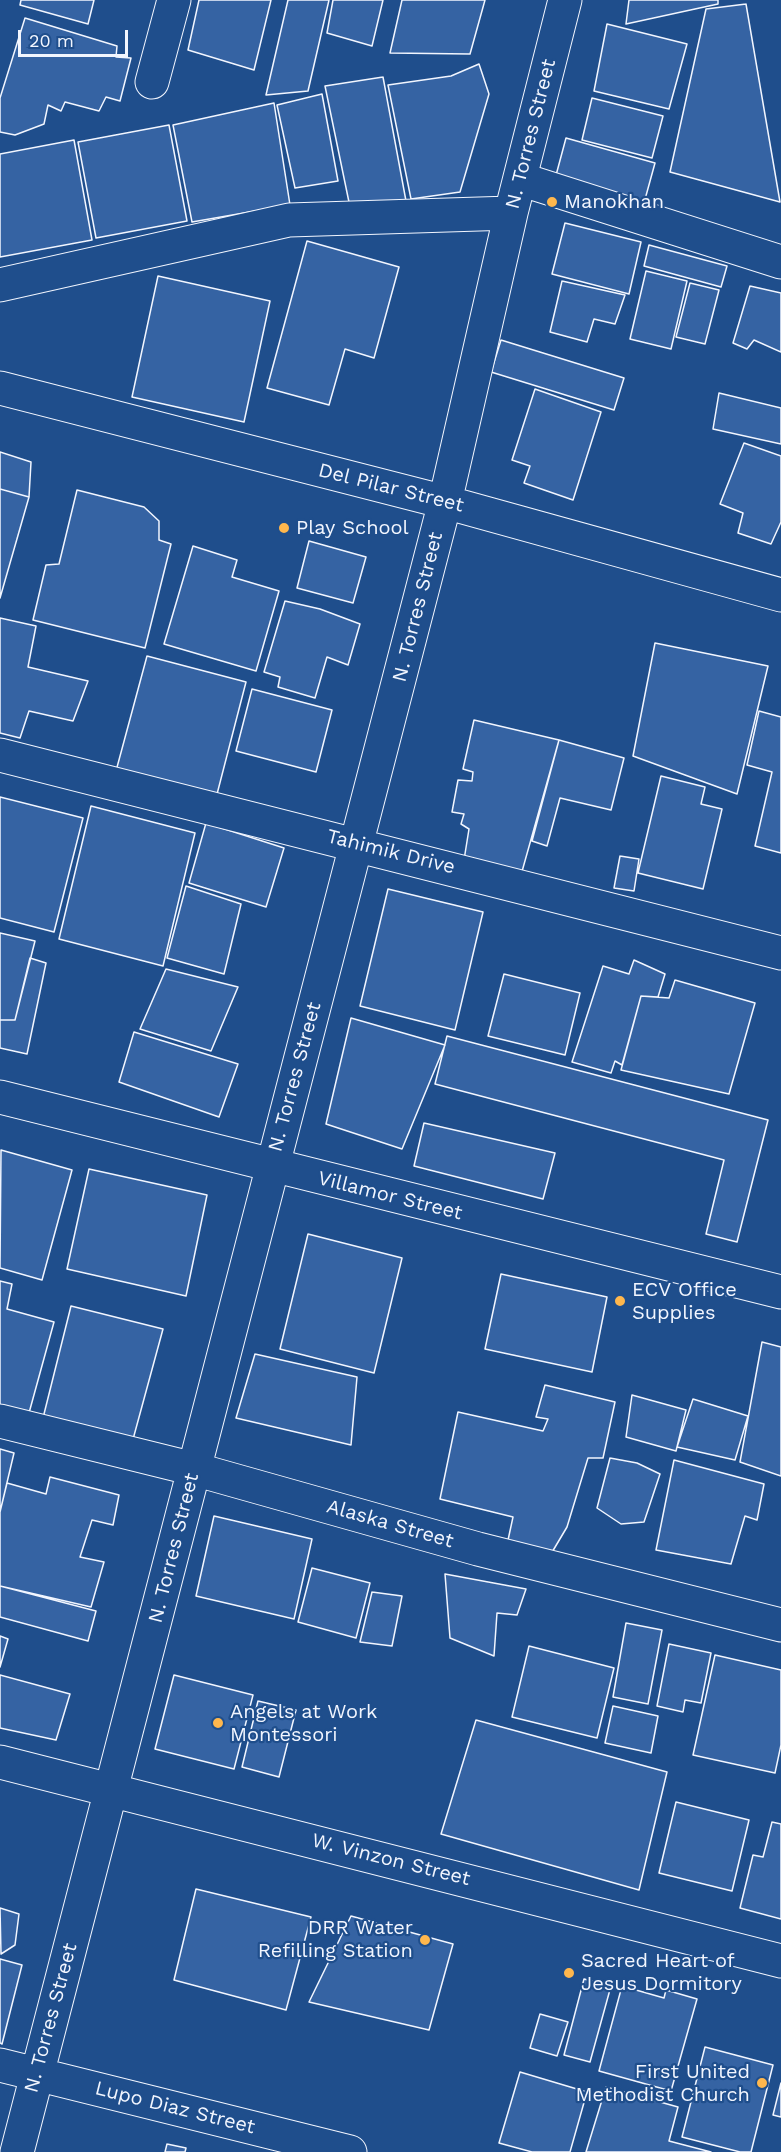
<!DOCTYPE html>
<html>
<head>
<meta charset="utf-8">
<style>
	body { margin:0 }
	#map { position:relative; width:781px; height:2152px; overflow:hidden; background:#1f4e8c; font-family:"Work Sans",sans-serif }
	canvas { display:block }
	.scale { position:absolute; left:18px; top:30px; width:110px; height:27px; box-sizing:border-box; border:3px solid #f2f6ff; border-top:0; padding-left:8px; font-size:18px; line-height:21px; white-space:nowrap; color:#f2f6ff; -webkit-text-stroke:4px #1f4e8c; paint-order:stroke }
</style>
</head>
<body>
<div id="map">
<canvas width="781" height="2152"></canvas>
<div class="scale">20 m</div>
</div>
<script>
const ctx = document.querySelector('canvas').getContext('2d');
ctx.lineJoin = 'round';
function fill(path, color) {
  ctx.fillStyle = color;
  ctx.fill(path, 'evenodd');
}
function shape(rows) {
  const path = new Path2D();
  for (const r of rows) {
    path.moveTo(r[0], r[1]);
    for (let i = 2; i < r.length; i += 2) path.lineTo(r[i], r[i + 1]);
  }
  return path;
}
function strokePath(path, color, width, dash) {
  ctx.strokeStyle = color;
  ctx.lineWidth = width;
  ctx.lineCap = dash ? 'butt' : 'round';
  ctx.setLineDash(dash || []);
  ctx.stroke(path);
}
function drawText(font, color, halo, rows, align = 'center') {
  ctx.font = font + ' "Work Sans",sans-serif';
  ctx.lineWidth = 4.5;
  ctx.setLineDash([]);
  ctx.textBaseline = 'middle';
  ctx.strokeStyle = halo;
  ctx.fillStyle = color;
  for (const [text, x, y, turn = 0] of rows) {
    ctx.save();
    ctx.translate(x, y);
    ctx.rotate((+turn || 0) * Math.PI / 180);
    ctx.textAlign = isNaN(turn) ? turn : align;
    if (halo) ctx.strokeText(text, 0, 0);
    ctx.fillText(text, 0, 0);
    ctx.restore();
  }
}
const building = shape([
	[21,0,94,0,88,24,20,5,21,0],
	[199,0,271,0,254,70,188,50,199,0],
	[288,0,329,0,308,91,266,95,288,0],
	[333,0,383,0,372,46,327,33,333,0],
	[402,0,485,0,470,54,390,53,402,0],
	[629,0,718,0,718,4,626,24,629,0],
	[746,4,780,202,670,172,706,9,746,4],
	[25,18,117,46,116,57,131,58,120,101,106,97,99,111,65,102,61,111,48,105,44,124,15,135,0,132,0,98,25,18],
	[607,24,687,44,669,109,594,91,607,24],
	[479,64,489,94,460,192,411,199,388,85,451,76,479,64],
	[383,77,406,201,350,207,325,86,383,77],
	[322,94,338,181,295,188,277,105,322,94],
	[592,98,663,116,652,158,582,140,592,98],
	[274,103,290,205,192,222,173,125,274,103],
	[169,125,187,221,96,238,78,142,169,125],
	[566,138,655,163,644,203,555,179,566,138],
	[74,140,92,240,0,257,0,154,74,140],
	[565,223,641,242,629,294,552,274,565,223],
	[307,241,399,267,374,358,345,349,329,405,267,388,307,241],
	[649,245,727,266,721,287,644,266,649,245],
	[646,271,687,281,671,349,630,339,646,271],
	[158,276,270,301,244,422,132,397,158,276],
	[562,281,625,295,615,324,594,319,587,342,550,332,562,281],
	[690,283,719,290,705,344,676,337,690,283],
	[750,286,781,293,781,352,754,340,747,349,733,343,750,286],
	[501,340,624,378,614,410,491,372,501,340],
	[535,389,601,412,573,500,524,483,530,466,512,460,535,389],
	[719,393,781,408,781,444,713,429,719,393],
	[744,443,781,456,781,522,771,544,738,533,743,513,720,504,744,443],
	[0,452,31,462,29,497,0,489,0,452],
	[0,489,29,497,0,598,0,489],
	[77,490,144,507,159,521,159,540,171,544,145,648,33,620,46,565,59,564,77,490],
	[309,541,366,557,353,603,297,588,309,541],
	[193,546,237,560,232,577,279,591,256,671,164,644,193,546],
	[285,601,320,609,360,624,348,665,327,657,315,698,278,687,280,677,264,672,285,601],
	[0,618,36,626,28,667,88,681,73,721,29,711,20,738,0,733,0,618],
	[655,643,768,666,737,794,633,756,655,643],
	[147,656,246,682,216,798,116,771,147,656],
	[252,689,332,710,316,772,236,751,252,689],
	[759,711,781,717,781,853,755,846,772,772,747,765,759,711],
	[474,720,559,740,521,875,464,860,469,829,461,824,464,814,452,812,458,780,472,781,473,772,463,769,474,720],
	[559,740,624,758,611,810,560,798,547,846,532,841,559,740],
	[661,776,705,787,701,804,722,809,703,889,638,873,661,776],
	[0,797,83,818,54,932,0,918,0,797],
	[91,806,195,833,163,966,59,939,91,806],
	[206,823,284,848,266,907,189,883,206,823],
	[620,856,639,859,634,891,614,888,620,856],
	[186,886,241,904,224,974,167,958,186,886],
	[388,889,483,912,455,1030,360,1006,388,889],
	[0,933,35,941,15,1020,0,1020,0,933],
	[30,958,46,963,27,1054,0,1048,0,1020,15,1020,30,958],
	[634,960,665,974,658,997,641,996,622,1065,615,1061,611,1073,572,1062,603,966,629,974,634,960],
	[166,969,238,987,211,1051,140,1029,166,969],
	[504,974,580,993,565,1055,488,1036,504,974],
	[675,980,755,1003,729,1094,621,1070,641,996,669,998,675,980],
	[351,1018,445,1045,402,1149,326,1124,351,1018],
	[134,1032,238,1064,219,1117,119,1082,134,1032],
	[447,1036,768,1120,737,1242,706,1234,724,1160,435,1084,447,1036],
	[424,1123,555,1153,543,1199,414,1166,424,1123],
	[1,1150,72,1170,42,1280,0,1268,1,1150],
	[89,1169,207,1195,186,1296,67,1269,89,1169],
	[308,1234,402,1258,374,1373,280,1349,308,1234],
	[501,1274,607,1297,592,1372,485,1349,501,1274],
	[0,1281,12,1284,7,1309,54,1322,29,1413,0,1406,0,1281],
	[71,1306,163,1329,132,1443,43,1418,71,1306],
	[762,1342,781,1347,781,1476,740,1462,762,1342],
	[255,1354,357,1377,351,1445,236,1418,255,1354],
	[545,1385,615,1402,603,1458,588,1458,567,1527,548,1559,505,1554,513,1517,440,1499,458,1412,543,1431,548,1419,536,1417,545,1385],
	[632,1395,686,1410,676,1451,626,1437,632,1395],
	[693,1399,748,1416,735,1460,677,1447,693,1399],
	[0,1449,14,1453,0,1512,0,1449],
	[610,1458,637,1463,660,1474,644,1522,621,1524,597,1508,610,1458],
	[674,1460,764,1484,757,1520,745,1516,731,1564,656,1550,674,1460],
	[50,1477,119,1495,113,1525,92,1520,80,1557,104,1562,91,1607,0,1586,0,1512,7,1483,46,1494,50,1477],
	[214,1516,312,1539,294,1619,196,1596,214,1516],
	[312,1568,370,1583,356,1638,298,1622,312,1568],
	[445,1574,526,1589,517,1615,497,1613,494,1656,450,1638,445,1574],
	[0,1586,96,1611,88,1641,0,1617,0,1586],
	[372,1592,402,1596,392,1646,360,1642,372,1592],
	[626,1623,662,1630,648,1704,613,1697,626,1623],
	[0,1636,8,1639,0,1667,0,1636],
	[669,1644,711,1653,701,1703,685,1700,683,1712,657,1706,669,1644],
	[529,1646,614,1668,597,1738,512,1717,529,1646],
	[715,1655,781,1670,781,1745,775,1773,693,1755,715,1655],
	[0,1675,70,1694,56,1740,0,1728,0,1675],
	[174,1675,253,1695,234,1769,155,1749,174,1675],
	[258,1701,296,1710,279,1777,242,1767,258,1701],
	[613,1706,658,1716,651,1753,605,1743,613,1706],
	[476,1720,667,1772,639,1890,441,1834,476,1720],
	[676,1802,749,1820,732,1891,659,1873,676,1802],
	[772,1822,781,1824,781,1919,740,1908,753,1855,763,1857,772,1822],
	[196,1889,311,1917,286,2010,174,1980,196,1889],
	[0,1908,19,1914,15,1945,1,1954,0,1908],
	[351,1916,453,1944,429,2030,309,2002,351,1916],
	[0,1959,22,1965,2,2044,0,2043,0,1959],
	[584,1979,611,1986,590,2062,564,2055,584,1979],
	[622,1986,664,1998,666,1990,697,1999,671,2091,599,2071,622,1986],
	[540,2014,568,2022,557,2056,530,2048,540,2014],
	[705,2047,773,2065,751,2152,740,2152,682,2137,705,2047],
	[520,2072,587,2092,570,2152,532,2152,499,2143,520,2072],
	[781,2083,781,2117,773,2115,781,2083],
	[606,2087,678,2107,669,2141,711,2152,586,2152,606,2087],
	[167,2144,186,2148,185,2152,165,2152,167,2144]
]);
const minor = shape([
	[152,82,174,0],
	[520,179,781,262],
	[0,285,289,220,511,213],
	[0,388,445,502,781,595],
	[0,755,781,953],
	[0,1097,781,1292],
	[0,1421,194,1469,478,1549,781,1625],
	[0,1762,781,1961],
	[0,2065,350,2152],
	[17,2152,445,502,511,213,565,0]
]);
const markers = [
	[552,202,6,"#ffb74d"],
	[284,528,6,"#ffb74d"],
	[620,1301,6,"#ffb74d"],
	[218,1723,6,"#ffb74d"],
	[425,1940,6,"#ffb74d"],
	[569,1973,6,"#ffb74d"],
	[762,2083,6,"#ffb74d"]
];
const streetNames = [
	["N. Torres Street",531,134,-76],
	["Del Pilar Street",391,488,14],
	["N. Torres Street",418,607,-76],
	["Tahimik Drive",391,852,14],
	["N. Torres Street",295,1077,-75],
	["Villamor Street",390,1196,14],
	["Alaska Street",390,1524,16],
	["N. Torres Street",174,1548,-76],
	["W. Vinzon Street",391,1860,14],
	["N. Torres Street",51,2018,-75],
	["Lupo Diaz Street",175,2108,14]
];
const poiNames = [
	["Manokhan",564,202],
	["Play School",296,528],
	["ECV Office",632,1290],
	["Supplies",632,1313],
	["Angels at Work",230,1712],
	["Montessori",230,1735],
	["DRR Water",413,1928,"right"],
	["Refilling Station",413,1951,"right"],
	["Sacred Heart of",581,1961],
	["Jesus Dormitory",581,1984],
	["First United",750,2072,"right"],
	["Methodist Church",750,2095,"right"]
];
fill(building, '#3563a3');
strokePath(building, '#f2f6ff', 1.5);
strokePath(minor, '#f2f6ff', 35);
strokePath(minor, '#1f4e8c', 33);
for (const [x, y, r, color] of markers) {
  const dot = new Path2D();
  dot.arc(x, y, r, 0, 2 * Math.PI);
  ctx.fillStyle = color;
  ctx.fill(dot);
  strokePath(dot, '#1f4e8c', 2);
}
drawText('20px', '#f2f6ff', '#1f4e8c', streetNames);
drawText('20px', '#f2f6ff', '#1f4e8c', poiNames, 'left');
</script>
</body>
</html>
